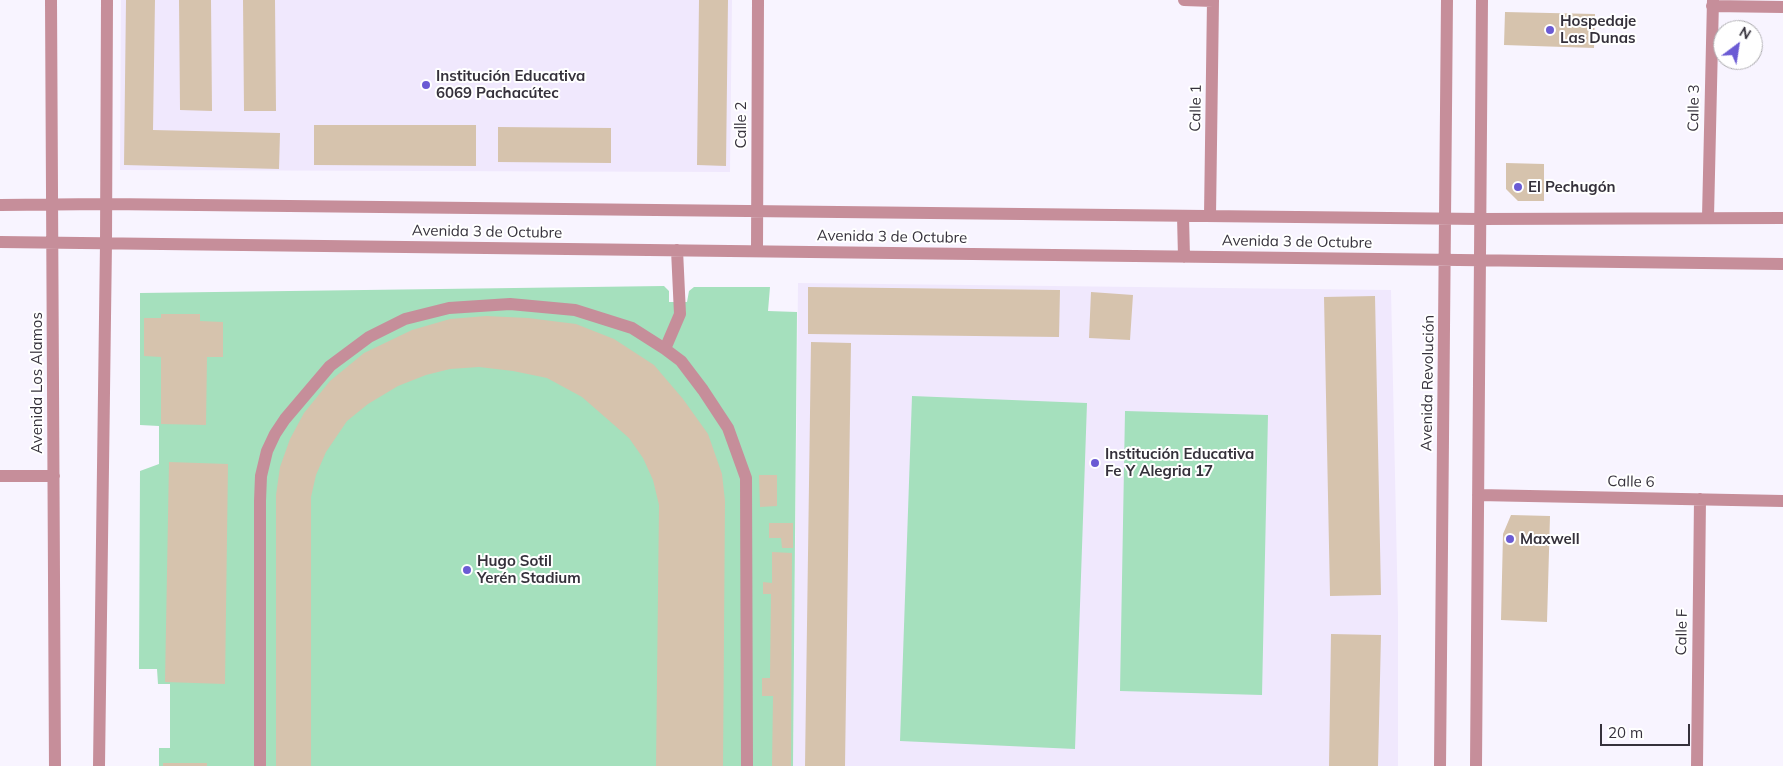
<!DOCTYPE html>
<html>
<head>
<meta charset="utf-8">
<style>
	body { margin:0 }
	#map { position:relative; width:1783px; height:766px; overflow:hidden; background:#f8f4ff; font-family:Mulish,sans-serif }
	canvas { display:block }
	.north { position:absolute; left:1713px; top:20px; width:50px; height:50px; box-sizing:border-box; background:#fff; border:1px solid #aeadb1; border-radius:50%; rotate:31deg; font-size:14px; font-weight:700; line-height:20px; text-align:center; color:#35313b }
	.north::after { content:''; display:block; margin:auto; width:18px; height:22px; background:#6b5bd4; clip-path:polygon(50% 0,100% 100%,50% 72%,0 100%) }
	.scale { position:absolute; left:1600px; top:724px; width:90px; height:22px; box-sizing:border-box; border:2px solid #35313b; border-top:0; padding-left:6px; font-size:15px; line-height:18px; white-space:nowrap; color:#35313b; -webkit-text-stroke:4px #fff; paint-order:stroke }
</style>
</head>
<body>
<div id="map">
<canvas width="1783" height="766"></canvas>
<div class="north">N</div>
<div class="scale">20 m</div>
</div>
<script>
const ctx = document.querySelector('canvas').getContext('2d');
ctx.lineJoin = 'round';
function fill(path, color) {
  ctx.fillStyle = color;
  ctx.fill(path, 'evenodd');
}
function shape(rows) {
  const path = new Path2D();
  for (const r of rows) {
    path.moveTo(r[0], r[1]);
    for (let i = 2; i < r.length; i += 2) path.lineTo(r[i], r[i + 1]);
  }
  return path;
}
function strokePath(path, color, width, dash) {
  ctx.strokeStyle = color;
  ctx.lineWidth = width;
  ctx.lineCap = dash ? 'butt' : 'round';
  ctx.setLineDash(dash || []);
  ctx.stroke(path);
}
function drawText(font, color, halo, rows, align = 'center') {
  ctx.font = font + ' Mulish,sans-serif';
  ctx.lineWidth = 4;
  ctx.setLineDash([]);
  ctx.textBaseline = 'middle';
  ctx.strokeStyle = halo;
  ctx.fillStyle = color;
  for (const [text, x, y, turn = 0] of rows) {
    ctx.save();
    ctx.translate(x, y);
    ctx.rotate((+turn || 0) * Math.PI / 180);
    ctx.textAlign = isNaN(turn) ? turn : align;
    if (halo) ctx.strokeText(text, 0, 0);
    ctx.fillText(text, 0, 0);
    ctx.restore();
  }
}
const built = shape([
	[121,0,732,0,730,172,120,170],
	[798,283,1391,290,1398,614,1398,766,793,766]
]);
const green = shape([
	[664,286,669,291,669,302,687,302,689,291,694,287,770,287,768,311,797,312,793,766,159,766,159,748,170,748,170,684,158,684,157,669,139,669,140,471,159,464,159,426,140,425,140,293],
	[912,396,1087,403,1075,749,900,741],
	[1125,411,1268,415,1262,695,1120,691]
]);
const building = shape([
	[126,0,155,0,153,130,280,133,279,169,124,165],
	[179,0,211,0,212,111,180,110],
	[243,0,275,0,276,111,244,111],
	[699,0,728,0,726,166,697,165],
	[1505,12,1595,14,1594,48,1504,45],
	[314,125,476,125,476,166,314,165],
	[498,127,611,128,611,163,498,162],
	[1506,163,1544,164,1544,201,1518,201,1506,189],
	[808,287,1060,290,1059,337,808,334],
	[1091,292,1133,295,1130,340,1089,338],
	[1375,296,1381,595,1330,596,1324,297],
	[161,314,200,314,200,321,223,322,223,357,207,357,206,425,161,424,161,357,144,356,144,318,161,318],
	[486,316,528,318,576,324,614,339,654,365,683,399,708,434,722,474,725,501,723,766,656,766,659,505,653,480,643,458,629,438,582,397,547,378,513,371,479,367,450,369,426,375,398,386,368,404,347,421,326,452,316,475,311,497,311,766,276,766,276,495,280,467,290,439,304,413,330,381,364,353,412,330,450,319],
	[811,342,851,343,845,766,805,766],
	[169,462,228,464,225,684,165,682],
	[759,475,777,475,777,506,760,507],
	[1511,515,1550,516,1547,622,1501,620,1503,534],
	[769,523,793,523,793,548,782,548,781,538,769,538],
	[772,552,792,553,791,766,772,766,773,696,762,696,762,678,770,678,771,594,763,594,763,582,772,583],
	[1331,634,1381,635,1378,766,1329,766],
	[163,763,207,763,207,766,163,766]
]);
const minor = shape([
	[51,0,55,766],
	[1184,0,1213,1],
	[1712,6,1783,7],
	[0,205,106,204,1480,219,1783,218],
	[1183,216,1184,257],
	[1210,216,1213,0],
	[1708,217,1713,0],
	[0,242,1783,264],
	[677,250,680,314,665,349,681,361,703,390,728,428,746,478,747,766],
	[757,251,758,0],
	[0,476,54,476],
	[1478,495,1783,501],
	[99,766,106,243,107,0],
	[260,766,260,501,261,476,267,451,275,434,285,419,330,366,369,337,405,319,449,308,510,304,575,310,632,328,665,349],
	[1440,766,1447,0],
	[1476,766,1482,0],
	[1697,766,1700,499]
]);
const markers = [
	[1550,30,5,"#6b5bd4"],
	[426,85,5,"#6b5bd4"],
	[1518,187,5,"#6b5bd4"],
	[1095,463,5,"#6b5bd4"],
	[1510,539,5,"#6b5bd4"],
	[467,570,5,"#6b5bd4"]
];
const poiNames = [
	["Hospedaje",1560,21],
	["Las Dunas",1560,38],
	["Institución Educativa",436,76],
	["6069 Pachacútec",436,93],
	["El Pechugón",1528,187],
	["Institución Educativa",1105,454],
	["Fe Y Alegria 17",1105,471],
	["Maxwell",1520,539],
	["Hugo Sotil",477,561],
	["Yerén Stadium",477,578]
];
const streetNames = [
	["Calle 1",1196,108,-89],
	["Calle 3",1694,108,-89],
	["Calle 2",741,125,-90],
	["Avenida 3 de Octubre",487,232,1],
	["Avenida 3 de Octubre",892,237,1],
	["Avenida 3 de Octubre",1297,242,1],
	["Avenida Los Alamos",37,383,-90],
	["Avenida Revolución",1428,383,-89],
	["Calle 6",1631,482,1],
	["Calle F",1682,632,-89]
];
fill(built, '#f0e8fd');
fill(green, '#a5e0bd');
fill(building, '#d6c3ad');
strokePath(minor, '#c68e9a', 12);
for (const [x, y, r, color] of markers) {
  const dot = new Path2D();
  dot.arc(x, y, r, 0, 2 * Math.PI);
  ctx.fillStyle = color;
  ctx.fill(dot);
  strokePath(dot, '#fff', 2);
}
drawText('bold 15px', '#35313b', '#fff', poiNames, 'left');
drawText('15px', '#35313b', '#fff', streetNames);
</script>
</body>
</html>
